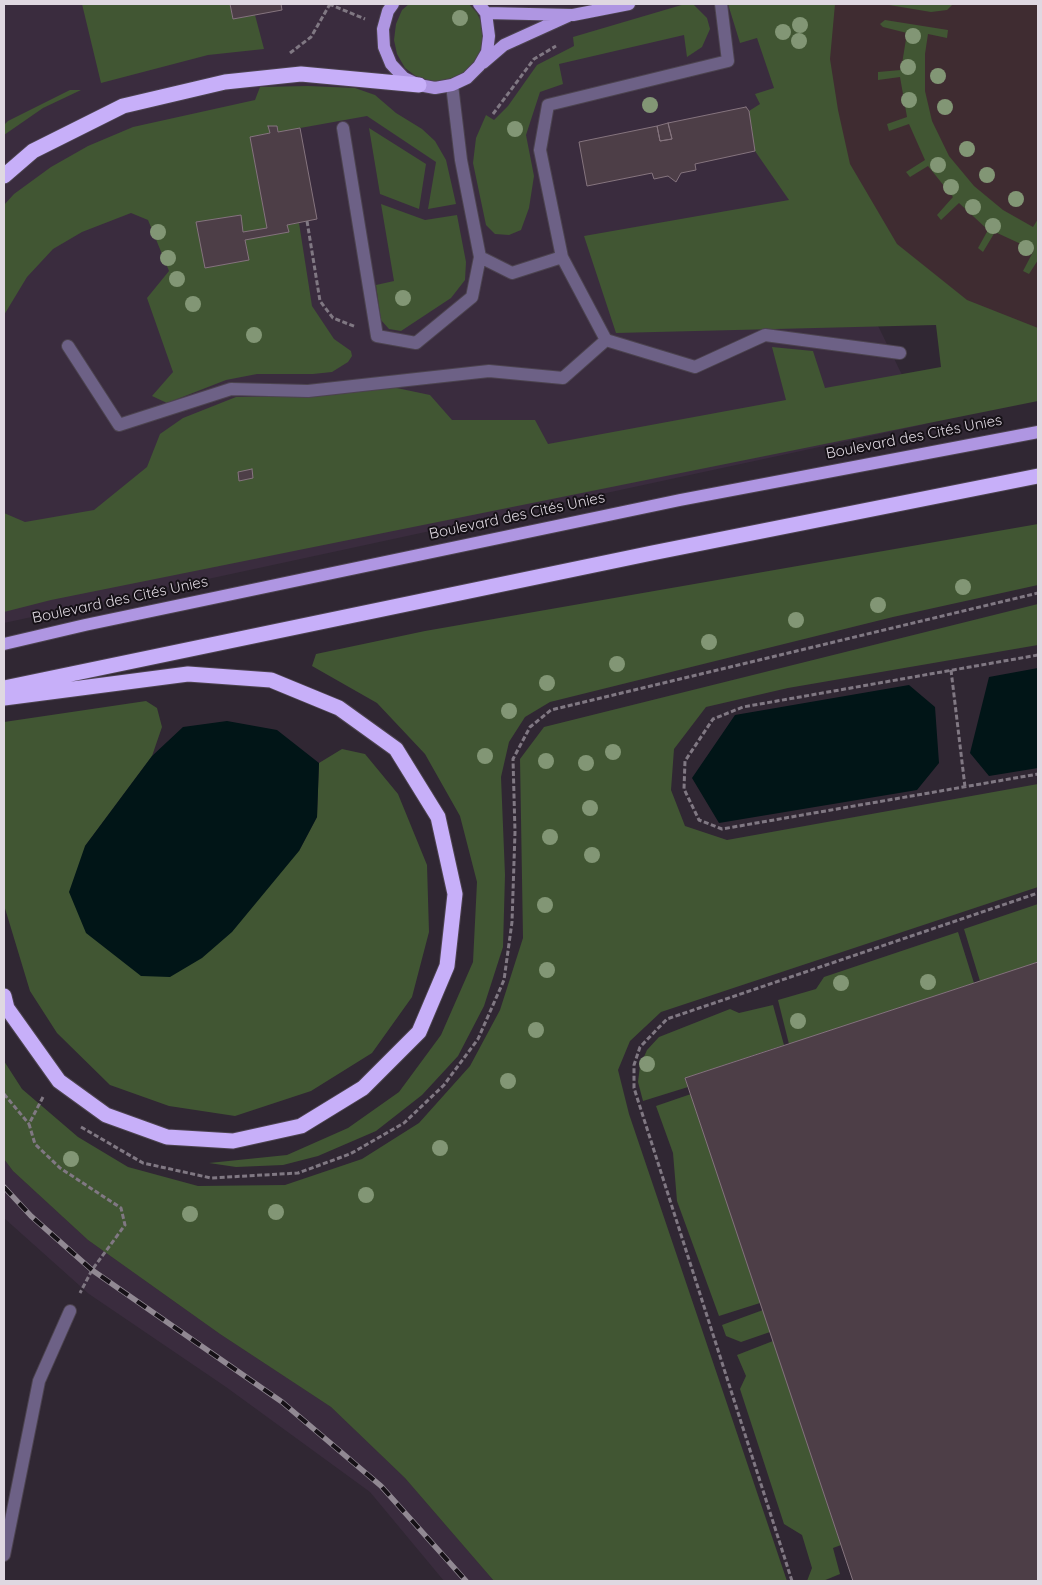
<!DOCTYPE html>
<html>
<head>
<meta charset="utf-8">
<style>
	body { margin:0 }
	#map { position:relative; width:1042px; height:1585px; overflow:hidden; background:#302733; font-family:Quicksand,sans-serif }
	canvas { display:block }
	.frame { position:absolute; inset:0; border:5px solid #dfd8e1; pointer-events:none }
</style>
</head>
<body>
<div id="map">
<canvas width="1042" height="1585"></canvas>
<div class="frame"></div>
</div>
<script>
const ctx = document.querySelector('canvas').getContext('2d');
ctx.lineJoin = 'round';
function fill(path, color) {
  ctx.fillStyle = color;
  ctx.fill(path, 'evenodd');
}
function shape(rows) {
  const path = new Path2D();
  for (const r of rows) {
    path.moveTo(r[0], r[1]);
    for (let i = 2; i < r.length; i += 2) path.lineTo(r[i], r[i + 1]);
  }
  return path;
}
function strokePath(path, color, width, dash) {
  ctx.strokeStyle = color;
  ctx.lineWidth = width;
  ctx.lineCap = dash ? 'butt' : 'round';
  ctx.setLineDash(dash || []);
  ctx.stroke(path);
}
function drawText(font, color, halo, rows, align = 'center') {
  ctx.font = font + ' Quicksand,sans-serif';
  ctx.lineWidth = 4;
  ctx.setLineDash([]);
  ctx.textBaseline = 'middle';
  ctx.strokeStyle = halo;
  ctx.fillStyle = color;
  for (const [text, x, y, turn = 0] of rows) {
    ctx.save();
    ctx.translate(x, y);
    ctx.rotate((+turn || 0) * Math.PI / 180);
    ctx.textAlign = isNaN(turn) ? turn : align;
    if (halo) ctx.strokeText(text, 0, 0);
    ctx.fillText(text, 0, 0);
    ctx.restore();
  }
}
const commercial = shape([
	[762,4,1038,4,1038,345,1017,351,799,164,765,59]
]);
const built = shape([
	[4,4,762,4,765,59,799,164,926,424,4,623],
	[4,1159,13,1171,88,1240,220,1334,331,1407,405,1478,494,1581,444,1581,370,1492,226,1387,89,1294,4,1218]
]);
const green = shape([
	[82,4,230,4,233,19,255,15,264,49,208,55,101,83],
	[409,4,469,4,477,13,483,26,484,40,481,54,461,77,432,83,417,77,405,68,397,54,394,40,396,24,402,10],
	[685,4,693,4,707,18,710,29,702,47,687,57,684,35,559,64,563,84,540,92,526,135,534,176,529,208,521,230,509,235,495,234,486,225,473,163,476,138,486,115,494,120,508,106,537,65,574,46,573,37],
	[728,4,835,4,830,59,838,110,850,164,897,244,967,300,1038,328,1038,401,51,600,4,612,4,513,25,522,94,510,147,467,160,434,183,418,236,397,323,396,392,387,430,395,452,420,535,420,548,444,786,400,772,347,813,351,825,388,941,367,936,325,616,333,584,236,789,200,755,151,749,111,760,104,755,94,774,88,757,38,740,43],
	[883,4,953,4,947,10,931,12],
	[885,20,948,30,947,38,928,34,925,54,925,91,932,121,949,156,974,186,1003,210,1033,227,1038,219,1038,260,1029,274,1023,271,1034,250,995,232,983,252,978,248,988,230,959,203,941,220,937,215,953,197,928,166,910,177,906,172,925,160,909,124,889,131,887,124,907,117,900,77,878,80,878,72,901,70,907,33,883,27,880,24],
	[308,86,355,88,375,95,396,113,422,129,435,141,446,160,456,204,428,209,436,162,367,116,278,132,277,126,269,126,270,133,250,137,267,228,243,232,240,215,197,222,205,268,249,260,245,240,289,232,287,225,299,223,312,306,334,339,351,351,352,356,348,362,332,372,313,374,257,374,226,380,167,403,152,396,173,372,147,298,169,271,148,220,131,213,82,232,53,249,27,277,4,315,4,205,14,194,51,167,88,146,133,127,255,100,260,87],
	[70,90,81,90,43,108,4,135,4,125,8,121],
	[369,128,426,164,419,209,380,194],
	[381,204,425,220,457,215,466,262,465,280,451,298,401,331,389,329,381,320,376,285,394,281],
	[1038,524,1038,585,893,617,550,702,525,717,509,742,501,777,505,875,503,947,484,1006,458,1056,422,1095,376,1131,318,1156,283,1165,236,1167,209,1163,287,1155,348,1128,399,1092,441,1035,473,962,477,882,460,816,425,754,377,703,312,666,316,654,425,631],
	[1038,604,1038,645,788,688,706,707,674,749,671,790,685,826,727,840,1038,784,1038,887,661,1012,630,1041,618,1070,629,1114,787,1581,494,1581,405,1478,331,1407,220,1334,88,1240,13,1171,4,1159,4,1061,22,1089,78,1137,128,1167,198,1186,285,1185,362,1159,419,1123,470,1066,500,1010,523,938,520,759,544,727],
	[146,701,157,708,162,727,152,756,85,846,299,851,317,817,319,763,342,749,365,754,398,794,427,865,429,932,412,997,372,1053,311,1091,235,1116,169,1106,110,1085,57,1033,30,991,4,905,4,722],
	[1038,904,1038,962,980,981,964,929],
	[958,932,974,983,789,1044,778,1000,816,989,824,977],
	[773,1005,784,1045,685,1078,688,1087,643,1101,638,1082,640,1066,647,1050,659,1037,730,1009,739,1013],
	[691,1094,760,1303,719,1316,677,1201,673,1153,656,1106],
	[763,1310,770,1332,741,1342,726,1336,722,1325],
	[773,1341,841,1545,833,1548,840,1574,823,1581,807,1581,812,1568,802,1535,784,1524,740,1389,746,1376,737,1355]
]);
const water = shape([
	[1038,668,1038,768,989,776,970,753,989,677],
	[909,685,935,707,939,763,917,790,719,823,692,778,735,715],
	[227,721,277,730,319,763,317,817,299,851,232,932,202,958,170,977,141,976,86,933,69,892,85,846,152,756,183,727]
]);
const building = shape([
	[230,4,281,4,282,10,233,19,230,4],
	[746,107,749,111,755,151,695,164,696,170,681,173,676,182,668,176,654,179,652,173,587,186,579,142,657,126,660,141,672,139,668,123,746,107],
	[668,123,672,139,660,141,657,126,668,123],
	[268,126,277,126,278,132,300,128,317,219,287,225,289,232,245,240,249,260,205,268,196,222,241,215,243,232,267,228,250,137,270,133,268,126],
	[252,469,253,478,239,481,238,472,252,469],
	[1038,962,1038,1581,853,1581,685,1078,1038,962]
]);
const path = shape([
	[329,4,365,19],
	[290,53,311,37,330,4],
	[493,114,534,59,556,46],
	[307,221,320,301,333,318,356,327],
	[1038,655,743,707,713,719,685,761,684,789,699,820,722,829,1038,774],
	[951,670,965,787],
	[4,1094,29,1124],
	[43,1097,29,1124,35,1144,60,1168,121,1208,125,1225,92,1270,80,1293],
	[81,1127,143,1163,211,1178,298,1173,350,1154,404,1123,444,1085,478,1039,504,980,512,922,515,832,513,759,530,727,551,710,1038,593],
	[792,1581,634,1088,634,1065,640,1047,667,1019,1038,893]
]);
const minor = shape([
	[721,4,728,61,548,105,540,150,562,257,606,340,695,367,765,335,900,353],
	[452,85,461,160,480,257,512,273,562,257],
	[343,128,377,336,416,343,472,297,480,257],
	[68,346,119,425,231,389,308,391,489,371,563,378,606,340],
	[4,1555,39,1381,70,1311]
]);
const major = shape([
	[393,4,388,11,383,29,384,47,391,64,404,78,419,85,435,88,452,85,467,78,479,66,487,52,489,36,486,13,479,4],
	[486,13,573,15,629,4],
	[483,63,504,45,568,16],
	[4,644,85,625,680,500,1038,432]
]);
const highway = shape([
	[4,176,33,151,123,106,225,82,301,74,419,85],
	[4,688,652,553,1038,476],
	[4,698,188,674,271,680,339,708,396,749,438,817,455,894,447,966,419,1032,363,1088,301,1126,233,1141,167,1137,106,1115,59,1081,7,1008,4,996]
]);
const rail = shape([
	[4,1187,31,1216,92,1270,282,1402,381,1486,466,1581]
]);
const trees = [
	[460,18],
	[800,25],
	[783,32],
	[913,36],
	[799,41],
	[908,67],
	[938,76],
	[909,100],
	[650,105],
	[945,107],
	[515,129],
	[967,149],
	[938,165],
	[987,175],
	[951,187],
	[1016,199],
	[973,207],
	[993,226],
	[158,232],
	[1026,248],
	[168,258],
	[177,279],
	[403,298],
	[193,304],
	[254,335],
	[963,587],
	[878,605],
	[796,620],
	[709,642],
	[617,664],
	[547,683],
	[509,711],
	[613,752],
	[485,756],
	[546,761],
	[586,763],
	[590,808],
	[550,837],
	[592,855],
	[545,905],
	[547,970],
	[928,982],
	[841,983],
	[798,1021],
	[536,1030],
	[647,1064],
	[508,1081],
	[440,1148],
	[71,1159],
	[366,1195],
	[276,1212],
	[190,1214]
];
const streetNames = [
	["Boulevard des Cités Unies",914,437,-11],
	["Boulevard des Cités Unies",517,516,-12],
	["Boulevard des Cités Unies",120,600,-12]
];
fill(commercial, '#3f2c31');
fill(built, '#3a2c3e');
fill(green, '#415633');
fill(water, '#011517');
fill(building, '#4d3e47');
strokePath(building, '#85747e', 1);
strokePath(minor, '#4c434f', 14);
strokePath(major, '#4c434f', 14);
strokePath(highway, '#4c434f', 17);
strokePath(path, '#807883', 3, [5, 2.5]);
strokePath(minor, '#6d6186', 12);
strokePath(major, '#af96e2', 12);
strokePath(highway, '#c7aff9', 15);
strokePath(rail, '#918993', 5.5);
strokePath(rail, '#161117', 4, [11]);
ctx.fillStyle = '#829675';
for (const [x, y] of trees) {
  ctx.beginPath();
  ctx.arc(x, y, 8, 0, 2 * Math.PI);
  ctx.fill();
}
drawText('15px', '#dfd8e1', '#161117', streetNames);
</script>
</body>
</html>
